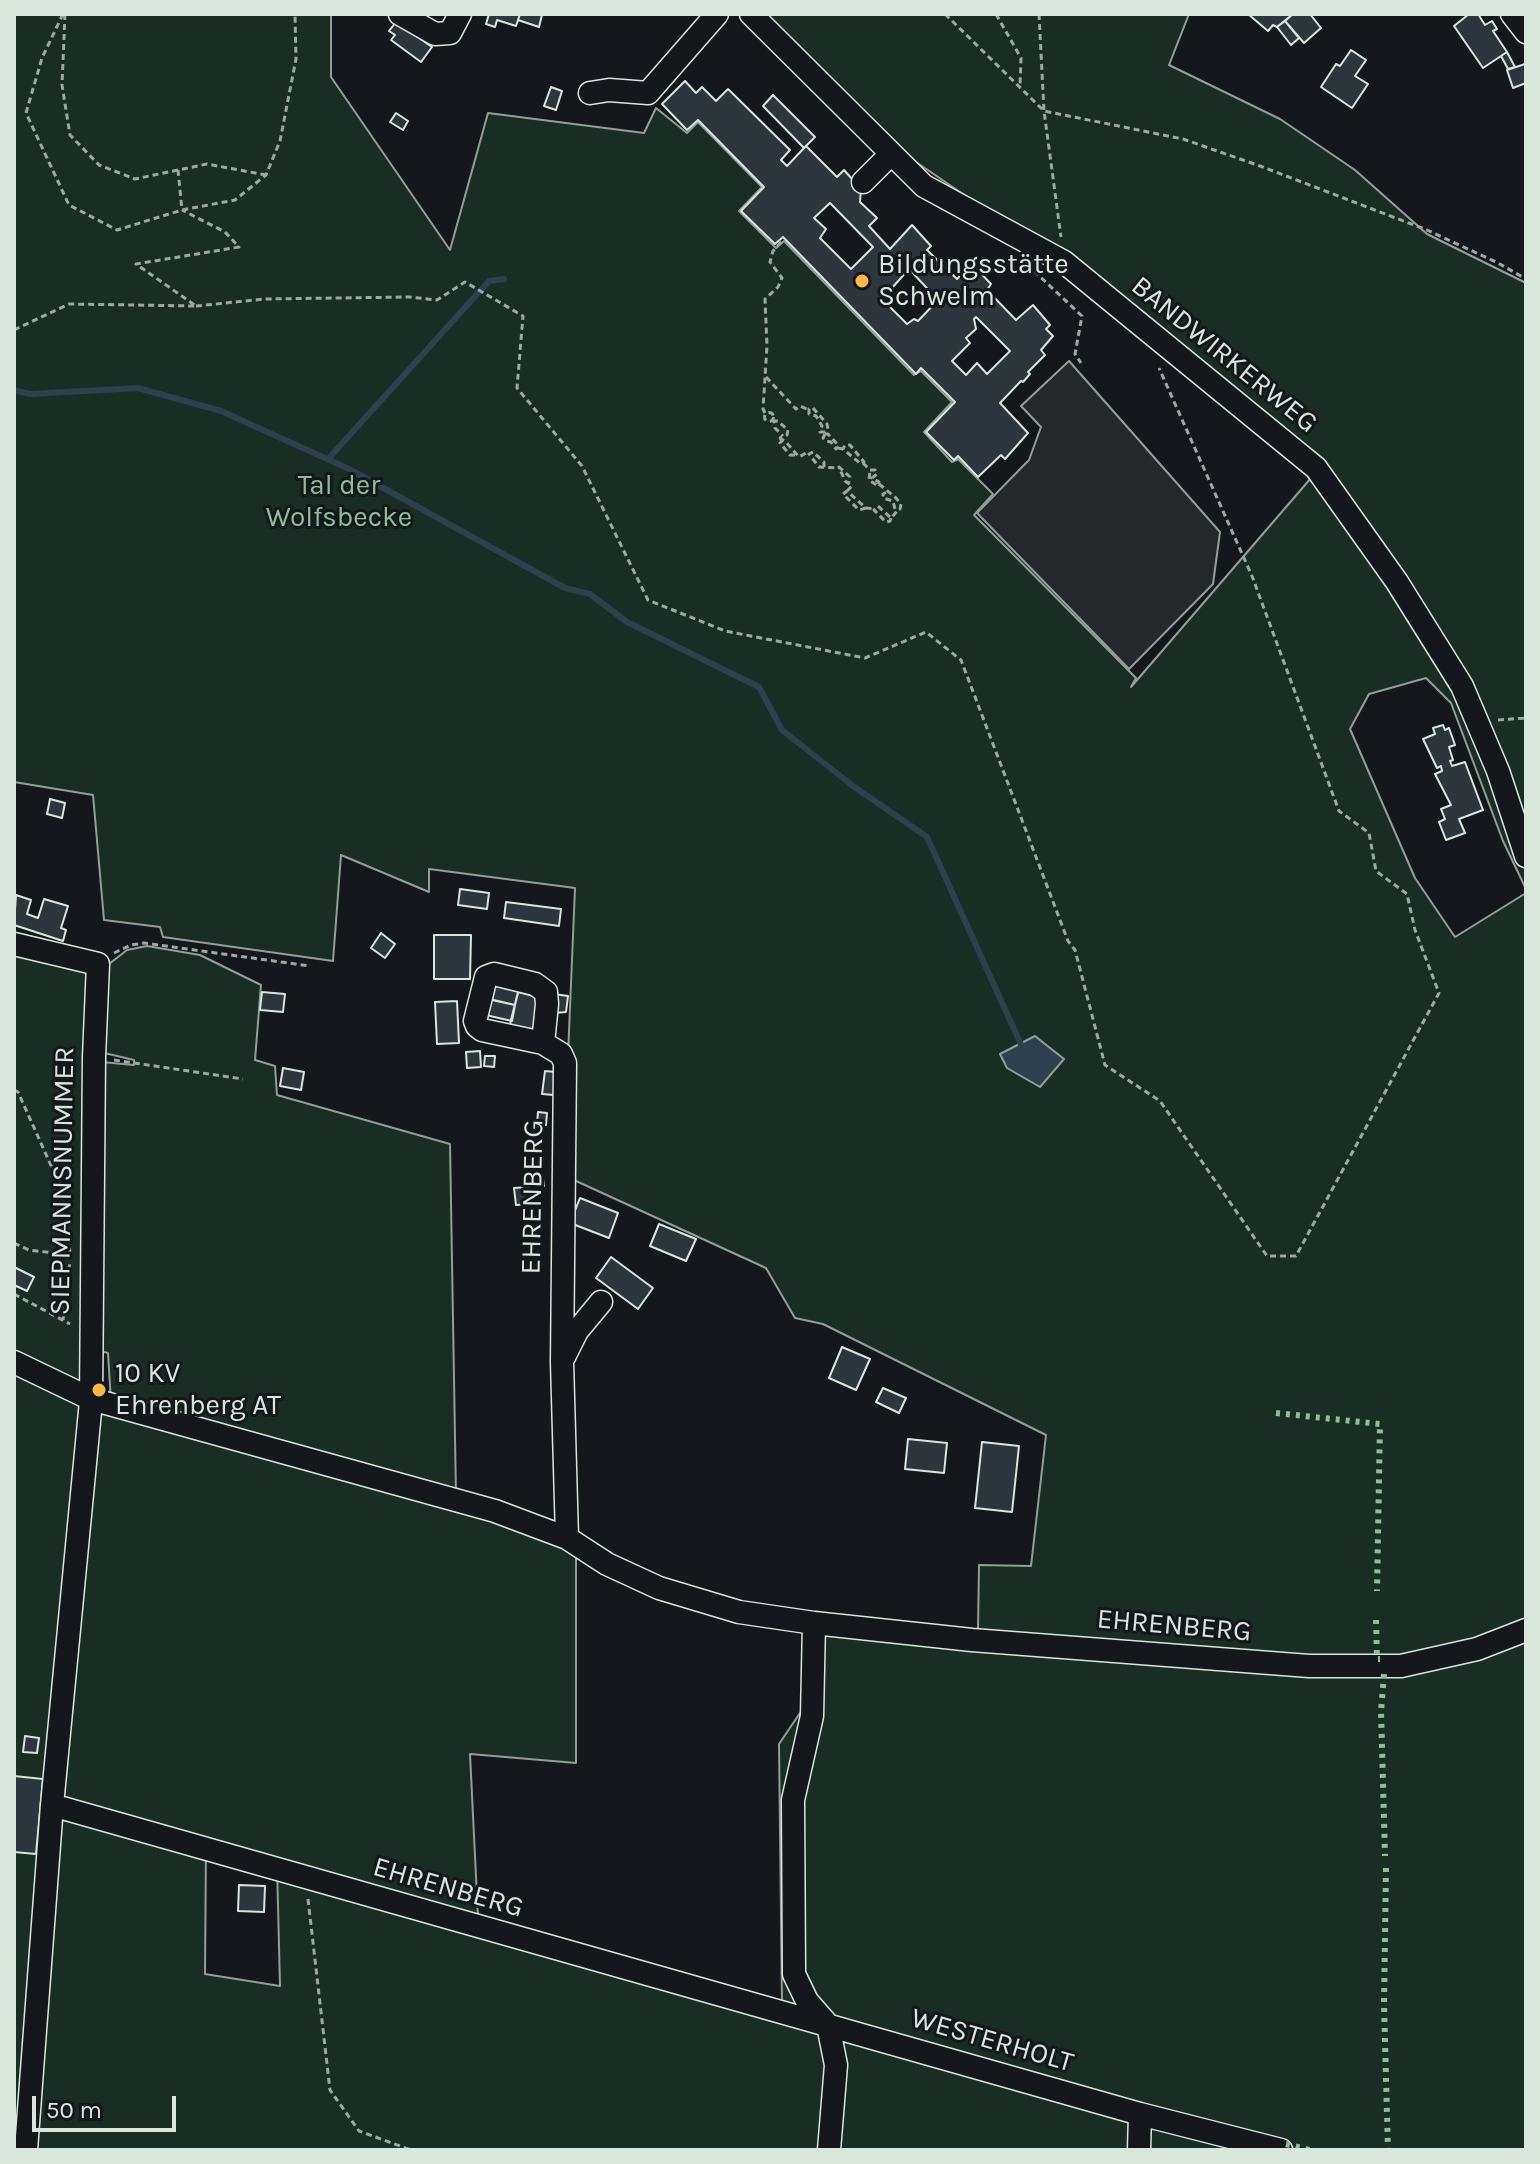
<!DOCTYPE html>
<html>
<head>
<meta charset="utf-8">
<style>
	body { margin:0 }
	#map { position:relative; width:1540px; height:2164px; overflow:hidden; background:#14181c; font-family:Karla,sans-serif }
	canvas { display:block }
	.frame { position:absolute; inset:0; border:16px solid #d8e6dc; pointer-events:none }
	.scale { position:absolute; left:32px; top:2096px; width:144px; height:36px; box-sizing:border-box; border:4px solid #d8e6dc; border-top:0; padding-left:10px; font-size:24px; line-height:28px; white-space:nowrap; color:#d8e6dc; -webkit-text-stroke:6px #14181c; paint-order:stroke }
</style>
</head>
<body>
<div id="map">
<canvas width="1540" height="2164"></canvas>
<div class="frame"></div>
<div class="scale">50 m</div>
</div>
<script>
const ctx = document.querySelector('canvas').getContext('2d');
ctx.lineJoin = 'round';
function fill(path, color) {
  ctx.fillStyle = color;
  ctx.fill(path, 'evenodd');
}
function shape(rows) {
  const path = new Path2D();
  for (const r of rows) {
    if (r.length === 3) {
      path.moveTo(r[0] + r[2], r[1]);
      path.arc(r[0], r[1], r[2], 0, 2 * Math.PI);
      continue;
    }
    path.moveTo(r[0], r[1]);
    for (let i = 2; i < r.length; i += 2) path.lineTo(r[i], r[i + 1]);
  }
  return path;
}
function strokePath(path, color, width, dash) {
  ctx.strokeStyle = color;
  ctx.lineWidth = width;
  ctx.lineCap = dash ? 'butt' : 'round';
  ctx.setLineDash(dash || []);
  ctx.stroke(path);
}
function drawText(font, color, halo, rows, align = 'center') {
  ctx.font = font + ' Karla,sans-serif';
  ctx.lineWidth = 6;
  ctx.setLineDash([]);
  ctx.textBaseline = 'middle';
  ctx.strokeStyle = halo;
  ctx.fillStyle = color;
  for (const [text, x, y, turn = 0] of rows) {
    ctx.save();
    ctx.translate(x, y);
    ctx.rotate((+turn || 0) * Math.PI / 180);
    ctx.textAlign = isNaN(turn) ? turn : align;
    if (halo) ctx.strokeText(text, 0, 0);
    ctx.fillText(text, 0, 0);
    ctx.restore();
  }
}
const green = shape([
	[14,14,331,14,331,77,450,250,488,113,644,133,656,108,687,133,698,122,762,187,739,211,776,248,784,241,914,375,921,371,952,402,924,432,952,462,958,459,993,494,974,515,1136,678,1131,687,1311,478,1136,312,891,145,754,14,1189,14,1169,65,1280,119,1355,170,1427,234,1526,283,1526,889,1503,841,1451,703,1426,678,1369,694,1350,729,1415,878,1455,937,1526,893,1526,2150,14,2150,14,1365,442,1499,576,1552,576,1763,470,1754,478,1917,782,2003,779,1744,802,1710,806,1625,978,1630,979,1565,1031,1566,1046,1435,823,1324,795,1318,766,1268,563,1175,575,888,429,869,429,892,341,855,333,961,163,937,160,927,104,920,93,795,14,782,14,14],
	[206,1845,277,1866,280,1986,205,1974,206,1845],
	[147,946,200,955,261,985,255,1060,275,1066,277,1095,450,1144,456,1496,111,1402,108,1353,95,1350,83,1386,14,1356,14,952,93,968,91,1061,134,1065,134,1060,100,1052,109,964,127,950,147,946]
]);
const parking = shape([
	[1069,361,1220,532,1213,584,1129,669,977,513,1029,460,1041,427,1021,406,1069,361]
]);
const water = shape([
	[1035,1036,1064,1059,1040,1087,1007,1068,1000,1054,1035,1036]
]);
const stream = shape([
	[14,390,30,394,138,388,221,411,347,468,565,588,590,594,627,622,759,687,782,730,853,786,927,837,1023,1049],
	[328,459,489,281,504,279]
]);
const building = shape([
	[489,14,520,14,516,26,497,20,495,27,486,24,489,14],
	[520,14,542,15,539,27,518,20,520,14],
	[1248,14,1293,14,1277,27,1273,25,1268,31,1248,14],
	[1293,14,1310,14,1321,28,1304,43,1285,21,1293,14],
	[1469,14,1478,14,1485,25,1492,21,1497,29,1493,31,1507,52,1483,68,1454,26,1469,14],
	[1285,21,1299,38,1291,45,1277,27,1285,21],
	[396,22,432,47,421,62,391,40,395,35,389,31,396,22],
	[1351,50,1366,60,1355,76,1368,84,1352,108,1321,87,1336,64,1340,66,1351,50],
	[1507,52,1515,67,1508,69,1501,56,1507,52],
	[1525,64,1526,83,1513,88,1507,70,1525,64],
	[685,81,696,93,702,87,716,101,728,89,790,150,781,160,787,166,806,146,837,177,844,170,861,189,860,202,877,218,869,226,890,249,912,225,931,246,927,250,957,279,972,264,991,284,987,290,1016,320,1033,305,1050,325,1046,329,1053,336,1041,350,1045,355,1028,372,1030,374,1023,382,1021,381,1000,403,1028,433,1005,459,1001,455,978,477,958,456,954,460,926,432,955,402,921,368,916,374,783,237,775,244,741,211,764,187,698,120,687,130,662,104,685,81],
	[830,203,873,247,851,269,820,238,826,229,814,218,830,203],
	[909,269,938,300,918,321,914,319,907,324,882,299,909,269],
	[976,317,1010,351,987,374,977,363,966,375,952,361,970,343,966,338,976,329,974,319,976,317],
	[551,87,562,91,556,110,544,106,551,87],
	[773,95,815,137,804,148,763,106,773,95],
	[396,113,408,121,403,130,390,122,396,113],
	[1443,725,1445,730,1449,728,1455,745,1449,747,1453,760,1450,761,1452,766,1465,762,1483,810,1459,819,1465,833,1446,840,1439,822,1445,819,1441,809,1451,805,1435,774,1442,771,1441,766,1437,768,1423,739,1435,734,1433,728,1443,725],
	[50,799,65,803,62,818,47,814,50,799],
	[460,889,489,893,487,909,458,905,460,889],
	[16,895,31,900,27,914,38,918,44,899,68,906,61,928,66,930,63,941,14,925,16,895],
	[506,902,561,909,559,926,504,918,506,902],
	[381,933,395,944,385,958,371,948,381,933],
	[434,935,471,935,470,979,434,979,434,935],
	[495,983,519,989,515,1005,492,1000,495,983],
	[262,992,285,994,283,1012,260,1010,262,992],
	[518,992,541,998,531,1037,508,1032,518,992],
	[554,994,568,996,566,1012,554,1013,554,994],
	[485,998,515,1005,512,1021,481,1014,485,998],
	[457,1001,459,1043,437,1044,435,1002,457,1001],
	[480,1051,481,1067,467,1068,466,1052,480,1051],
	[485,1056,495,1056,494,1067,484,1066,485,1056],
	[283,1068,304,1072,301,1090,280,1086,283,1068],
	[545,1071,556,1072,554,1095,542,1094,545,1071],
	[538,1112,547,1113,546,1125,537,1124,538,1112],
	[543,1178,544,1186,534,1187,536,1204,516,1205,514,1188,529,1187,529,1179,543,1178],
	[580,1198,618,1213,609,1238,570,1223,580,1198],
	[659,1224,696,1239,686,1261,650,1246,659,1224],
	[611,1257,653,1288,638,1309,596,1278,611,1257],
	[14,1267,34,1277,27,1291,14,1285,14,1267],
	[842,1347,870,1359,856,1390,829,1378,842,1347],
	[883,1388,906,1398,899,1413,876,1402,883,1388],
	[908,1439,947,1443,944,1473,905,1469,908,1439],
	[982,1442,1019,1446,1012,1512,975,1508,982,1442],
	[25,1736,39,1738,37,1753,23,1752,25,1736],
	[14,1776,43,1779,36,1854,14,1852,14,1776],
	[239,1885,265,1886,264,1912,238,1911,239,1885]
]);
const path = shape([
	[63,14,42,58,26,113,69,205,117,230,182,210,235,200,266,175,280,141,296,59,295,14],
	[65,14,62,85,70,135,99,165,135,179,207,164,266,175],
	[945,14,1044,111,1183,139,1260,166,1427,230,1498,263,1526,279],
	[996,14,1021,58,1020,87],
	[1039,14,1044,111,1061,237],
	[178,170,182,210],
	[1034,271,1082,316,1075,354,1081,363],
	[196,306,265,299,409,297,437,300,465,282,523,316,517,388,582,466,648,600,725,631,865,658,926,632,961,660,1068,941,1075,950,1105,1065,1160,1101,1267,1256,1296,1256,1439,993,1415,930,1407,894,1376,871,1369,833,1339,811,1252,576,1159,368],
	[14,330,69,304,196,306,136,264,239,247,225,232,182,210],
	[766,377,796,409,800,406,809,410],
	[813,408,827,424,828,429,824,432,820,432,822,426,816,416,809,414,809,409,813,408],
	[769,417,4.5],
	[765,413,763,409,767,346,765,299,778,287,782,278,770,262,773,251,782,241],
	[825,434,823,438,826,441,831,442,836,449,839,446,828,434,825,434],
	[782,441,780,438,787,435,788,430,778,421,774,421,775,428,783,436],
	[838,448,843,449,861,464,864,462,850,445,845,445,843,449],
	[795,455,790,455,780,443,783,440,786,442,799,457,806,453,809,454],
	[863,463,870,470,875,470,877,474,872,478,879,482,878,486,869,480,870,470],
	[824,467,824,462,813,452,809,454,819,467,839,468],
	[879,484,895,497,901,504,900,509,895,509,893,501,883,498,883,494,887,492],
	[847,491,852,486,845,481,839,467,850,477,849,482],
	[866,508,859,510,843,494,847,491,866,508,875,509],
	[891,518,890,521,886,522,874,510,878,506,891,518,898,510],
	[1498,720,1526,718],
	[114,953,131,945,144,943,310,966],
	[114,1060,243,1079],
	[14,1090,18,1092,62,1190,70,1253],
	[14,1243,29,1250,70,1255],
	[14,1294,70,1324],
	[63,1320,70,1261],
	[308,1899,330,2090,359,2131,411,2150]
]);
const minor = shape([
	[400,14,435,34,450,33,460,14],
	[751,14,924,186,1064,262,1316,468,1397,582,1462,686,1498,771,1526,856],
	[1512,14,1526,32],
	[590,93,609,90,648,93,717,14],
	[863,182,891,154],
	[14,944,98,964,94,1057,91,1401,52,1805,26,2150],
	[543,1043,547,1004,546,992,535,984,494,974,486,977,475,1021,477,1026,482,1030,543,1043,561,1054,565,1063,562,1362,567,1538],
	[564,1357,577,1331,601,1302],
	[14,1362,91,1399,495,1511,567,1538,607,1564,659,1588,739,1612,814,1623,972,1640,1309,1666,1401,1666,1477,1649,1526,1630],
	[814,1623,812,1716,793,1800,794,1974,807,2001,828,2025,836,2065,829,2150],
	[52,1805,1140,2114,1281,2150],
	[1139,2150,1140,2114]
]);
const hedge = shape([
	[1276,1413,1380,1424,1377,1591],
	[1376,1620,1377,1659,1380,1659],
	[1384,1674,1381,1711,1385,1856],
	[1386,1868,1384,2005,1388,2150],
	[1286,2144,1310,2150]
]);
const markers = [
	[862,281,8,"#ffb74d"],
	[99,1390,8,"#ffb74d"]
];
const poiNames = [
	["Bildungsstätte",878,265],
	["Schwelm",878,297],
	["10 KV",115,1374],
	["Ehrenberg AT",115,1406]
];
const streetNames = [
	["BANDWIRKERWEG",1224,355,39],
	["SIEPMANNSNUMMER",63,1181,-89],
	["EHRENBERG",533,1197,-89],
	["EHRENBERG",1174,1626,5],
	["EHRENBERG",448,1888,16],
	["WESTERHOLT",992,2041,16]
];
const parkNames = [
	["Tal der",339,486],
	["Wolfsbecke",339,518]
];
fill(green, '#1a2d24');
strokePath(green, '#939e99', 2);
fill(parking, '#24282b');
strokePath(parking, '#939e99', 2);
fill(water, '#2f3f4d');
strokePath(water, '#939e99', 2);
strokePath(stream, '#2f3f4d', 6);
fill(building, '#2c363c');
strokePath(building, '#d8e6dc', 2);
strokePath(minor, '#d8e6dc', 25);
strokePath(path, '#9da8a2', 3, [6, 4]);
strokePath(minor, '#14181c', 22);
strokePath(hedge, '#8ac095', 6, [4, 6]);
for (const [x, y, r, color] of markers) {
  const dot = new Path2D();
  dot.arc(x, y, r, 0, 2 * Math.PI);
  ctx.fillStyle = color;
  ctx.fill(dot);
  strokePath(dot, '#14181c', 3);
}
drawText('28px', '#d8e6dc', '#14181c', poiNames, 'left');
drawText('28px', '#d8e6dc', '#14181c', streetNames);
drawText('28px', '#8ac095', '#14181c', parkNames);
</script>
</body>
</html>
